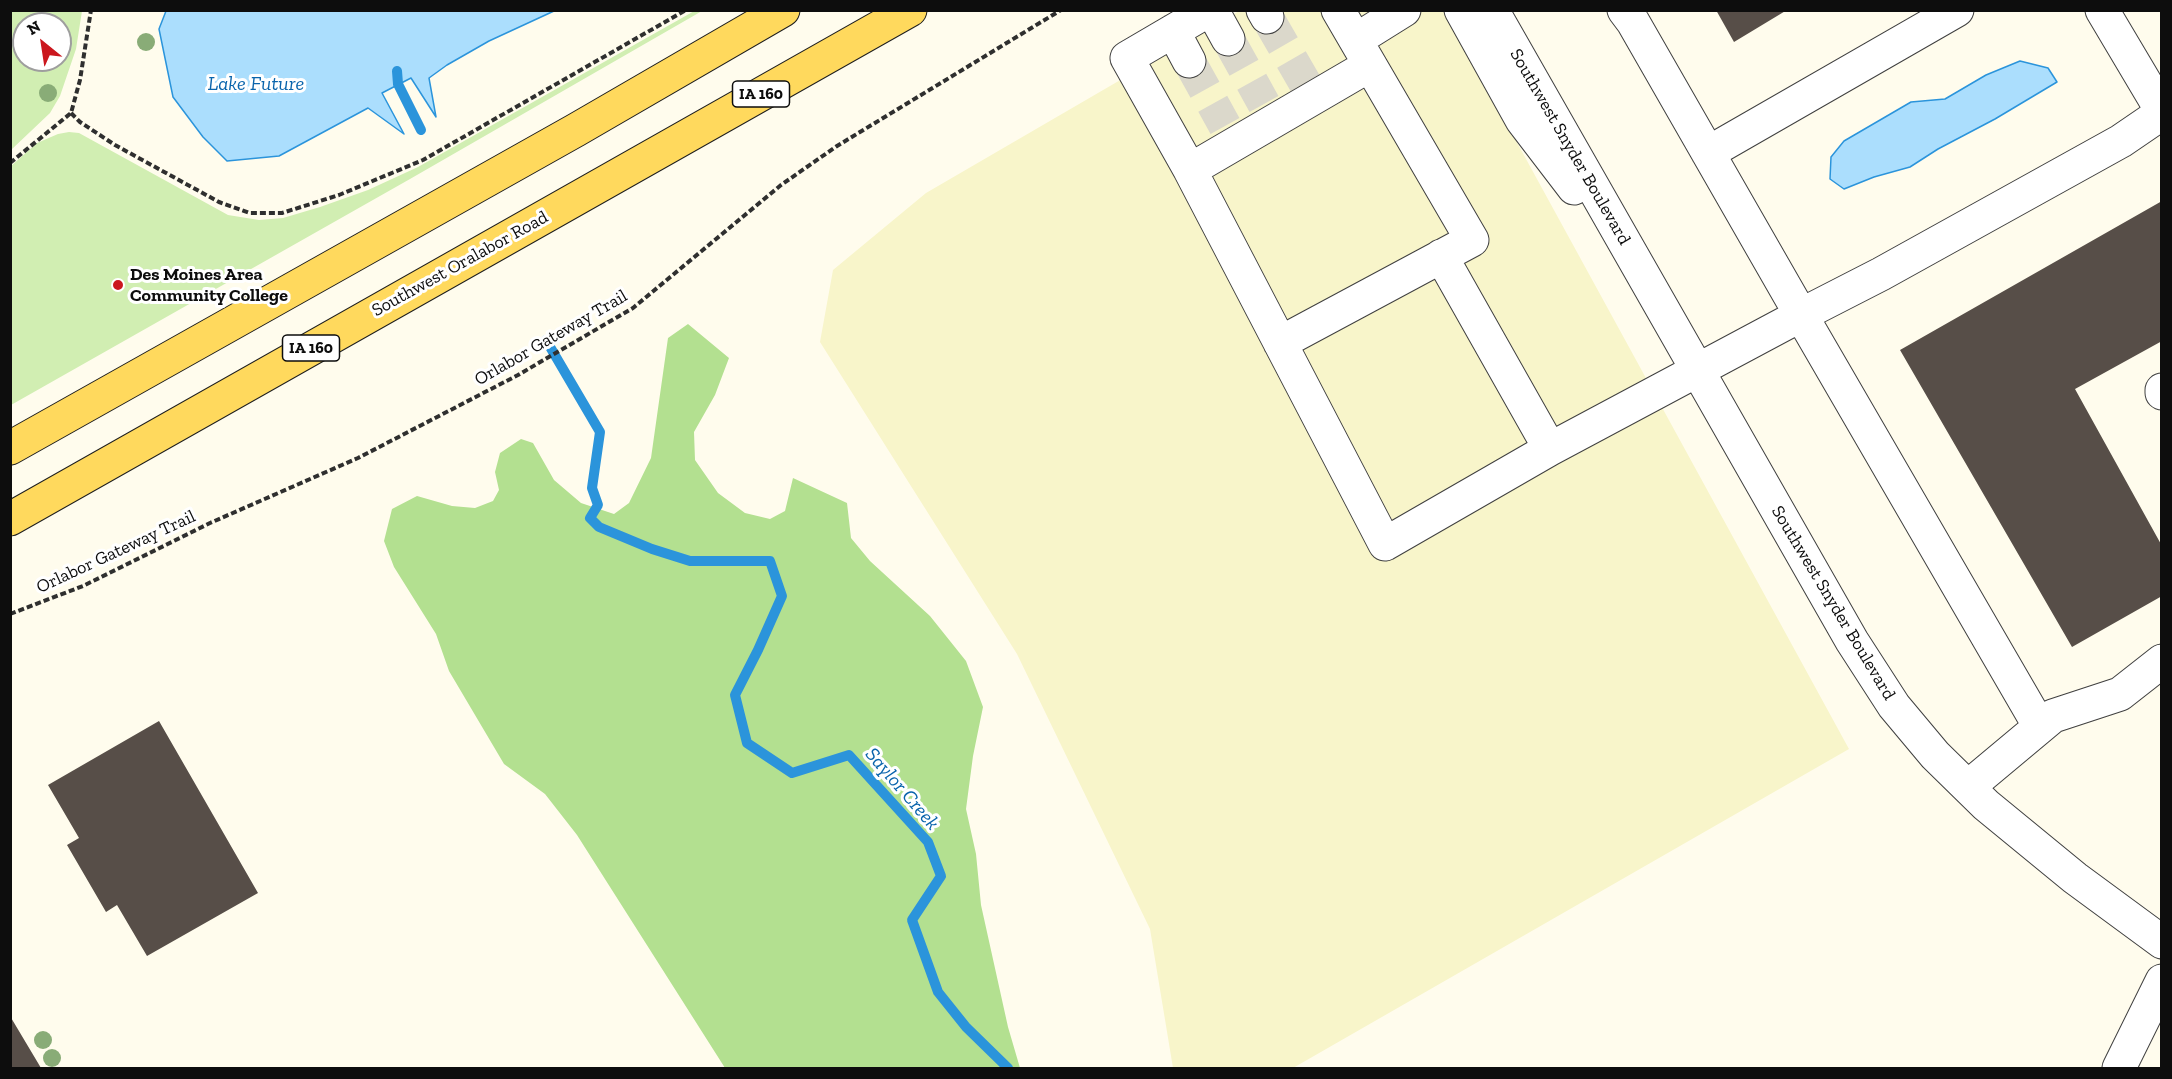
<!DOCTYPE html>
<html>
<head>
<meta charset="utf-8">
<style>
	body { margin:0 }
	#map { position:relative; width:2172px; height:1079px; overflow:hidden; background:#fffced; font-family:"Zilla Slab",serif }
	canvas { display:block }
	.frame { position:absolute; inset:0; border:12px solid #0d0d0d; pointer-events:none }
	.north { position:absolute; left:12px; top:12px; width:60px; height:60px; box-sizing:border-box; background:#fff; border:2px solid #9e9e9e; border-radius:50%; rotate:330deg; font-size:16px; font-weight:700; line-height:24px; text-align:center; color:#0d0d0d }
	.north::after { content:''; display:block; margin:auto; width:21px; height:27px; background:#cb171e; clip-path:polygon(50% 0,100% 100%,50% 72%,0 100%) }
</style>
</head>
<body>
<div id="map">
<canvas width="2172" height="1079"></canvas>
<div class="frame"></div>
<div class="north">N</div>
</div>
<script>
const ctx = document.querySelector('canvas').getContext('2d');
ctx.lineJoin = 'round';
function fill(path, color) {
  ctx.fillStyle = color;
  ctx.fill(path, 'evenodd');
}
function shape(rows) {
  const path = new Path2D();
  for (const r of rows) {
    path.moveTo(r[0], r[1]);
    for (let i = 2; i < r.length; i += 2) path.lineTo(r[i], r[i + 1]);
  }
  return path;
}
function strokePath(path, color, width, dash) {
  ctx.strokeStyle = color;
  ctx.lineWidth = width;
  ctx.lineCap = dash ? 'butt' : 'round';
  ctx.setLineDash(dash || []);
  ctx.stroke(path);
}
function drawText(font, color, halo, rows, align = 'center') {
  ctx.font = font + ' "Zilla Slab",serif';
  ctx.lineWidth = 6;
  ctx.setLineDash([]);
  ctx.textBaseline = 'middle';
  ctx.strokeStyle = halo;
  ctx.fillStyle = color;
  for (const [text, x, y, turn = 0] of rows) {
    ctx.save();
    ctx.translate(x, y);
    ctx.rotate((+turn || 0) * Math.PI / 180);
    ctx.textAlign = isNaN(turn) ? turn : align;
    if (halo) ctx.strokeText(text, 0, 0);
    ctx.fillText(text, 0, 0);
    ctx.restore();
  }
}
const farmland = shape([
	[1239,11,1445,11,1849,749,1293,1068,1173,1068,1150,929,1017,654,820,342,833,270,926,193]
]);
const green = shape([
	[11,10,82,11,76,49,60,96,50,113,11,150],
	[24,24,60,24,60,60,24,60],
	[696,10,702,11,410,179,11,405,11,166,37,143,58,134,69,132,79,133,228,215,259,220,283,218,320,207,368,190,418,167]
]);
const forest = shape([
	[688,324,729,358,715,395,694,432,695,460,718,493,745,513,770,519,785,511,793,478,847,503,851,538,870,561,930,616,966,661,983,707,973,756,966,809,976,854,981,905,1008,1027,1020,1068,725,1068,577,835,545,794,504,764,449,671,436,634,394,567,384,541,392,509,417,496,452,506,475,508,493,501,499,490,495,472,500,453,521,439,533,443,554,480,581,503,614,514,629,503,651,458,668,338]
]);
const water = shape([
	[166,11,166,10,554,11,489,41,447,65,429,78,436,117,411,78,382,93,404,134,368,108,279,156,227,161,203,137,173,97,159,29,166,11],
	[2020,61,2048,68,2057,82,1995,119,1938,149,1910,167,1874,177,1844,189,1830,179,1831,157,1844,141,1911,102,1945,99,1986,75,2020,61]
]);
const stream = shape([
	[397,71,398,84,421,130],
	[546,340,600,432,592,488,598,505,590,518,599,527,652,549,690,561,770,561,782,596,758,650,735,695,747,743,792,773,849,755,928,842,941,876,912,920,938,992,966,1027,1008,1068]
]);
const building = shape([
	[1716,10,1787,10,1734,42],
	[2162,201,2162,341,2075,389,2162,546,2162,596,2072,647,1900,350],
	[159,721,258,893,147,956,117,905,106,912,67,845,79,838,48,785],
	[10,1016,41,1068,10,1068]
]);
const minorTunnel = shape([
	[1267,17,1305,83],
	[1228,39,1264,104],
	[1189,61,1225,126]
]);
const path = shape([
	[71,113,80,122,115,145,219,202,250,213,282,213,339,195,423,160,686,10],
	[10,163,71,113,80,80,91,10],
	[10,614,83,586,210,523,358,458,518,375,633,308,781,185,837,146,1061,10]
]);
const minor = shape([
	[1209,10,1127,58,1190,170,1370,65],
	[1212,10,1228,39],
	[1263,10,1267,17],
	[1461,10,1522,120,1574,188],
	[1492,10,1852,641,1894,706,1935,755,1986,805,2075,878,2162,942],
	[2102,10,2162,111],
	[1173,31,1189,61],
	[1356,40,1404,10],
	[1708,153,1957,10],
	[1190,170,1385,544,1550,449,1441,256],
	[1280,343,1472,240,1338,10],
	[2162,390,2162,393],
	[1550,449,1801,315,1633,22,1624,10],
	[2040,727,1801,315,1881,274,2121,141,2162,113],
	[1968,787,2053,716,2120,694,2162,661],
	[2119,1068,2162,981]
]);
const major = shape([
	[10,448,576,130,783,10],
	[10,519,910,10]
]);
const trees = [
	[146,42],
	[48,93],
	[43,1040],
	[52,1058]
];
const markers = [
	[118,285,6,"#cb171e"]
];
const shields = [
	[761,94,57],
	[311,348,57]
];
const shieldNames = [
	["IA 160",761,94],
	["IA 160",311,348]
];
const streetNames = [
	["Southwest Snyder Boulevard",1570,147,60],
	["Southwest Oralabor Road",460,264,-29],
	["Orlabor Gateway Trail",551,338,-30],
	["Orlabor Gateway Trail",116,552,-25],
	["Southwest Snyder Boulevard",1833,603,59]
];
const poiNames = [
	["Des Moines Area",130,275],
	["Community College",130,296]
];
const waterNames = [
	["Lake Future",256,84],
	["Saylor Creek",902,789,49]
];
fill(farmland, '#f8f5ca');
fill(green, '#d1eeb2');
fill(forest, '#b3e090');
fill(water, '#abdefd');
strokePath(water, '#2b94db', 1.5);
strokePath(stream, '#2b94db', 10);
fill(building, '#574e48');
strokePath(minorTunnel, '#dbd8cb', 33, [33, 16]);
strokePath(minor, '#404040', 35);
strokePath(major, '#1e1e1e', 35);
strokePath(path, '#2f2f2f', 4, [6, 3]);
strokePath(minor, '#fff', 33);
strokePath(major, '#ffd95d', 33);
ctx.fillStyle = '#89ac77';
for (const [x, y] of trees) {
  ctx.beginPath();
  ctx.arc(x, y, 9, 0, 2 * Math.PI);
  ctx.fill();
}
for (const [x, y, r, color] of markers) {
  const dot = new Path2D();
  dot.arc(x, y, r, 0, 2 * Math.PI);
  ctx.fillStyle = color;
  ctx.fill(dot);
  strokePath(dot, '#fff', 2);
}
for (const [x, y, w] of shields) {
  const box = new Path2D();
  box.roundRect(x - w / 2, y - 13, w, 26, 4.5);
  ctx.fillStyle = '#fff';
  ctx.fill(box);
  strokePath(box, '#0d0d0d', 1.5);
}
drawText('bold 16px', '#0d0d0d', null, shieldNames);
drawText('18px', '#0d0d0d', '#fff', streetNames);
drawText('bold 18px', '#0d0d0d', '#fff', poiNames, 'left');
drawText('italic 20px', '#0964ac', '#fff', waterNames);
</script>
</body>
</html>
